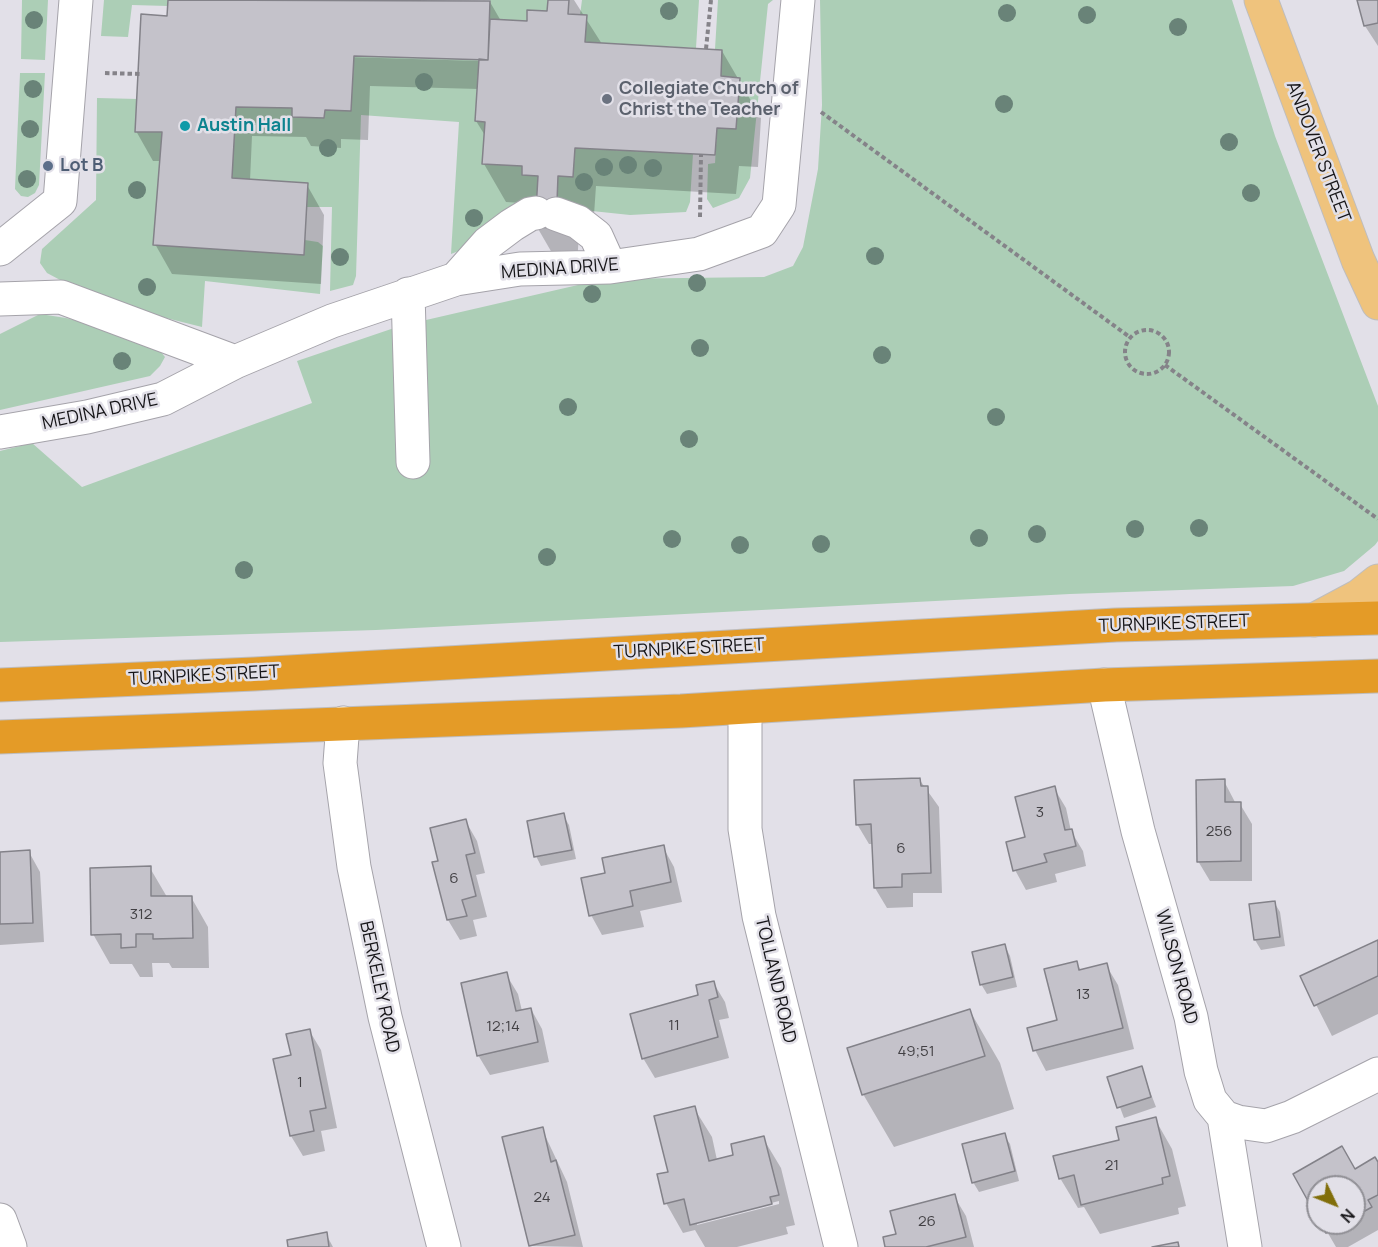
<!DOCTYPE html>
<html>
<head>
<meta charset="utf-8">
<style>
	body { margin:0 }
	#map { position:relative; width:1378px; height:1247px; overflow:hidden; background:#e2e0e8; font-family:Manrope,sans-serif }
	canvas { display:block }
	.north { position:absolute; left:1306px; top:1175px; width:60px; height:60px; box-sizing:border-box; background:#e2e0e8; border:2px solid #908f95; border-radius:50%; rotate:133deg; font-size:16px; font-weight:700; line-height:24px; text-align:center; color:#161518 }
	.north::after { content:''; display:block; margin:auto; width:21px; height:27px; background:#816e0a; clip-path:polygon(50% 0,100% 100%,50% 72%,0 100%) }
</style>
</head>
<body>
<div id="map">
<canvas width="1378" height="1247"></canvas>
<div class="north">N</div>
</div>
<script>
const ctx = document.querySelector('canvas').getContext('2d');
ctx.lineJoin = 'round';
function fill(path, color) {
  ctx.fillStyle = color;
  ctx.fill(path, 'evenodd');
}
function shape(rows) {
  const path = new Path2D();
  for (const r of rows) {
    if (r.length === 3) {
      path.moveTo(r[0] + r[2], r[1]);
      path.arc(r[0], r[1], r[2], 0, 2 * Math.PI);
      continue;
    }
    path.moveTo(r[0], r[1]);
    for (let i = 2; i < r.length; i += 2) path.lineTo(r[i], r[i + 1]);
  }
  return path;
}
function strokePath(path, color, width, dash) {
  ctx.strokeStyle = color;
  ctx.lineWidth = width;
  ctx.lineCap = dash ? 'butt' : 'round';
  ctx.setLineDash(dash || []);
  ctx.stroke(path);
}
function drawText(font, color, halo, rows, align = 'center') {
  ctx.font = font + ' Manrope,sans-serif';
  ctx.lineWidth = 5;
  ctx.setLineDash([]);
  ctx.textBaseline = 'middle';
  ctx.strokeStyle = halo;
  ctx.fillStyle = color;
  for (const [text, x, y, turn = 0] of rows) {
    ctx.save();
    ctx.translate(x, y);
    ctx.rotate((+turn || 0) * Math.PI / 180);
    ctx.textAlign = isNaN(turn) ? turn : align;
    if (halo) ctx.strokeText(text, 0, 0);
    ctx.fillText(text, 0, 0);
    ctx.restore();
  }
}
const green = shape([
	[22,0,48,0,45,60,21,59],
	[104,0,168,0,168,6,132,5,128,37,101,36],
	[490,0,548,0,547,11,527,10,527,21,490,19],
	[582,0,699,0,696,48,585,42,587,15,580,15],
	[718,0,773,0,768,4,750,178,739,198,713,208,707,199,708,164,715,163,717,128,736,129,740,78,721,76,722,50,715,49],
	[820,0,1232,0,1275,136,1378,406,1378,541,1375,545,1344,571,1293,586,1070,594,376,630,0,642,0,451,32,443,82,487,312,403,297,361,400,326,604,279,764,277,793,266,803,247,818,169,822,105],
	[354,56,479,59,475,121,485,122,482,164,522,166,522,175,538,176,537,201,469,247,451,254,459,122,361,115,356,276,353,285,330,291,332,207,307,207,308,183,232,178,236,107,292,108,293,117,324,118,325,110],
	[20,73,45,73,39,185,35,193,28,197,21,196,15,189],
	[97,98,138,99,135,132,162,132,154,245,304,255,305,240,318,242,323,246,320,294,205,281,202,327,134,310,79,290,47,273,40,263,42,249,96,200],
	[575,148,693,154,690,202,686,212,630,215,592,211,557,203,558,176,573,177],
	[40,314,66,318,121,332,157,347,165,357,160,366,150,376,0,410,0,334]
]);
const shadow = shape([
	[169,0,490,2,501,21,528,23,549,13,550,0,574,0,602,44,722,51,761,118,758,167,739,166,736,194,596,186,594,215,580,215,577,266,559,265,537,227,538,204,506,202,484,164,486,137,476,121,478,89,370,86,368,140,341,139,341,148,311,146,306,137,252,136,250,181,307,185,324,215,321,284,172,274,155,244,161,161,153,161,136,131,169,18],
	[346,54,480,58,480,61,346,57],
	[1359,0,1378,0,1378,46,1365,26],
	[919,779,939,807,942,893,913,893,913,907,887,908,875,888,873,844,869,844,857,824],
	[1224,781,1236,804,1240,804,1252,824,1252,881,1210,881,1198,861],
	[1054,788,1066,808,1071,831,1083,851,1086,866,1055,874,1057,882,1026,890,1015,870,1027,838],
	[563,815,569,825,576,859,541,866,536,856],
	[465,820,477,841,485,873,476,875,487,917,473,920,477,936,460,940,448,920,440,862],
	[663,847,674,867,682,902,640,911,644,927,602,935,591,915,607,874],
	[29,852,40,872,44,942,0,945,0,853],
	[150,868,167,897,191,897,208,927,209,968,172,968,169,963,152,963,153,977,140,977,132,964,110,964,93,934],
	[1274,902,1280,912,1285,946,1261,950,1255,940,1251,905],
	[1378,941,1378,1014,1332,1036,1302,977],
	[1005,946,1010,956,1017,987,987,994,981,984],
	[1077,963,1081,971,1106,965,1118,985,1134,1049,1046,1071,1035,1050,1059,1022],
	[506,974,518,994,522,1011,531,1009,542,1029,549,1062,490,1075,478,1055],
	[713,982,725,1002,729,1018,719,1020,729,1058,655,1078,643,1058],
	[970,1011,1000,1063,1014,1109,894,1147,863,1094],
	[309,1030,321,1050,337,1128,321,1131,325,1151,303,1156,291,1136,275,1060,292,1057],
	[1141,1068,1156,1107,1124,1118,1109,1078],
	[694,1108,712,1137,717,1160,735,1156,763,1138,781,1168,795,1225,786,1227,788,1234,737,1247,705,1247,695,1230,683,1233,666,1203,670,1173],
	[779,1201,779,1204,697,1225,697,1222],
	[1155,1119,1172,1149,1186,1206,1178,1208,1179,1214,1100,1234,1084,1207,1078,1208,1060,1178],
	[542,1129,567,1182,583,1247,531,1246,504,1138],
	[1004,1135,1010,1144,1019,1181,979,1192,973,1182],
	[1378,1165,1378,1230,1348,1247,1336,1247,1322,1223,1354,1223,1354,1187,1318,1187,1318,1216,1295,1174,1354,1171],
	[954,1196,966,1216,974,1247,887,1247,898,1235],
	[326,1234,333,1247,290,1247]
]);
const building = shape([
	[168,0,490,1,488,60,354,56,351,111,325,110,324,118,292,117,292,108,236,107,232,178,308,183,304,255,153,245,162,132,135,132,141,14,167,16,168,0],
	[548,0,569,0,568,14,587,15,585,42,722,50,721,76,740,78,736,129,717,128,715,155,575,148,573,177,558,176,556,228,535,227,538,176,522,175,522,166,482,164,485,122,475,121,479,59,488,60,490,19,527,21,527,10,547,11,548,0],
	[1357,0,1378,0,1378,23,1364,26,1357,0],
	[920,778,921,786,928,786,931,873,902,874,902,887,874,888,871,824,856,825,854,780,920,778],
	[1225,779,1225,802,1241,802,1241,861,1197,862,1196,780,1225,779],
	[1055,786,1065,830,1072,829,1076,846,1044,854,1047,862,1013,871,1006,842,1025,837,1015,797,1055,786],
	[564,813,572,850,534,857,527,821,564,813],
	[466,819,475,853,466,855,476,896,462,900,467,916,447,920,432,862,438,861,430,828,466,819],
	[664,845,671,882,630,891,633,906,589,916,581,878,605,873,602,858,664,845],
	[30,850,33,923,0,924,0,852,30,850],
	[151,866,151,896,192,896,193,938,153,939,153,934,136,934,136,947,121,948,121,934,91,935,90,868,151,866],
	[1275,901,1280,937,1254,940,1249,904,1275,901],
	[1378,940,1378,976,1314,1006,1300,976,1378,940],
	[1005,944,1013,977,980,985,972,952,1005,944],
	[1077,961,1079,970,1107,963,1123,1028,1033,1051,1027,1028,1057,1020,1044,969,1077,961],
	[507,972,516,1011,531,1008,538,1042,477,1056,461,983,507,972],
	[714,981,718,997,709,1000,718,1037,642,1059,630,1014,698,995,696,985,714,981],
	[970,1009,985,1056,862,1095,847,1048,970,1009],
	[310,1029,326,1108,310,1111,314,1131,290,1136,273,1059,291,1055,286,1034,310,1029],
	[1142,1066,1151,1097,1117,1108,1107,1077,1142,1066],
	[695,1106,709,1161,733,1155,731,1144,764,1136,779,1195,770,1197,772,1204,690,1225,684,1199,664,1204,657,1174,668,1172,654,1116,695,1106],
	[1156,1117,1170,1176,1162,1178,1163,1184,1081,1205,1074,1175,1059,1179,1053,1156,1119,1140,1116,1127,1156,1117],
	[543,1127,551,1162,556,1160,575,1235,529,1246,502,1137,543,1127],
	[1005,1133,1015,1171,972,1183,962,1144,1005,1133],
	[1342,1146,1355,1169,1375,1157,1378,1162,1378,1195,1368,1200,1372,1207,1354,1217,1354,1187,1318,1187,1318,1219,1293,1174,1342,1146],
	[955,1194,966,1237,926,1247,885,1247,883,1237,896,1234,890,1211,955,1194],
	[1320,1223,1344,1223,1326,1233,1320,1223],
	[327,1232,329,1247,288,1247,287,1240,327,1232],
	[1178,1242,1179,1247,1152,1247,1178,1242]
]);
const path = shape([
	[706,49,711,0],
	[105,73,140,74],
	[821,112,1131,338],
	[700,217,701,155],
	[1147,352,22],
	[1165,365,1378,519]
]);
const minor = shape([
	[556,214,578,222,596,236,610,267],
	[0,249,60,201,76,0],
	[456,279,488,243,512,225,530,214,536,213],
	[408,294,413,462],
	[0,299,61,297,235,362],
	[0,432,87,417,163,399,235,362,332,321,456,279,520,269,610,267,699,254,762,231,779,205,798,0],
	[1104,685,1138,831,1191,1017,1201,1071,1210,1100,1224,1117,1245,1247],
	[745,708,745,829,759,916,841,1247],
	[343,723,340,763,354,867,385,1017,444,1247],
	[1224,1117,1238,1122,1266,1126,1292,1117,1378,1074],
	[0,1220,10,1247]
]);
const major = shape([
	[1261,0,1358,260,1378,303],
	[1314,620,1359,596,1378,581]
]);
const highway = shape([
	[0,685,254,674,1116,625,1378,618],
	[0,737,681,711,1104,685,1378,676]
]);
const trees = [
	[669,11],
	[1007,13],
	[1087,15],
	[34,20],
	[1178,27],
	[424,82],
	[33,89],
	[1004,104],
	[30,129],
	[1229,142],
	[328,148],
	[628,165],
	[604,167],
	[653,168],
	[27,179],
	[584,182],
	[137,190],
	[1251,193],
	[474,218],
	[875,256],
	[340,257],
	[697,283],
	[147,287],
	[592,294],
	[700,348],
	[882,355],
	[122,361],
	[568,407],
	[996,417],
	[689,439],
	[1199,528],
	[1135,529],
	[1037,534],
	[979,538],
	[672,539],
	[821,544],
	[740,545],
	[547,557],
	[244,570]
];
const markers = [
	[607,99,6,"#6b7280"],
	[185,126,6,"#0f9aa8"],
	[48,166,6,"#5c6f8a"]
];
const numberNames = [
	["3",1040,813],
	["256",1219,832],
	["6",901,849],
	["6",454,879],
	["312",141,915],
	["13",1083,995],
	["11",674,1026],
	["12;14",503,1027],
	["49;51",916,1052],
	["1",300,1083],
	["21",1112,1166],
	["24",542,1198],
	["26",927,1222]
];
const worshipNames = [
	["Collegiate Church of",619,89],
	["Christ the Teacher",619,110]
];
const cultureNames = [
	["Austin Hall",197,126]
];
const streetNames = [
	["ANDOVER STREET",1318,152,69],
	["MEDINA DRIVE",560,269,-4],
	["MEDINA DRIVE",100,412,-12],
	["TURNPIKE STREET",1174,624,-2],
	["TURNPIKE STREET",689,649,-3],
	["TURNPIKE STREET",204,676,-3],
	["WILSON ROAD",1176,967,75],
	["TOLLAND ROAD",775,980,77],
	["BERKELEY ROAD",379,987,78]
];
const serviceNames = [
	["Lot B",60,166]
];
fill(green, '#acceb6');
fill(shadow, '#0003');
fill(building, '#c4c2ca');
strokePath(building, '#838289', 1.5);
strokePath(minor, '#a5a3aa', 35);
strokePath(major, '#bebdbe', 35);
strokePath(highway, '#bebdbe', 35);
strokePath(path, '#858389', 4, [4.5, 3]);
strokePath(minor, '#fff', 33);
strokePath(major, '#efc37d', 33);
strokePath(highway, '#e49b27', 33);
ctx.fillStyle = '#698378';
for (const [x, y] of trees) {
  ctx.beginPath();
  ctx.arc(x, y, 9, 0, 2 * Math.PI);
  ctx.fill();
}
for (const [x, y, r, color] of markers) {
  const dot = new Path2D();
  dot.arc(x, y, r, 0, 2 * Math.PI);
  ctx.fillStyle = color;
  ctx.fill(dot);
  strokePath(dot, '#e2e0e8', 2);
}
drawText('15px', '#424044', null, numberNames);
drawText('bold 18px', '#5b616d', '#e2e0e8', worshipNames, 'left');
drawText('bold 18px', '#0d838f', '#e2e0e8', cultureNames, 'left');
drawText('18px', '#161518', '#e2e0e8', streetNames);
drawText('bold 18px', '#4e5e75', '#e2e0e8', serviceNames, 'left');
</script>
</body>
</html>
